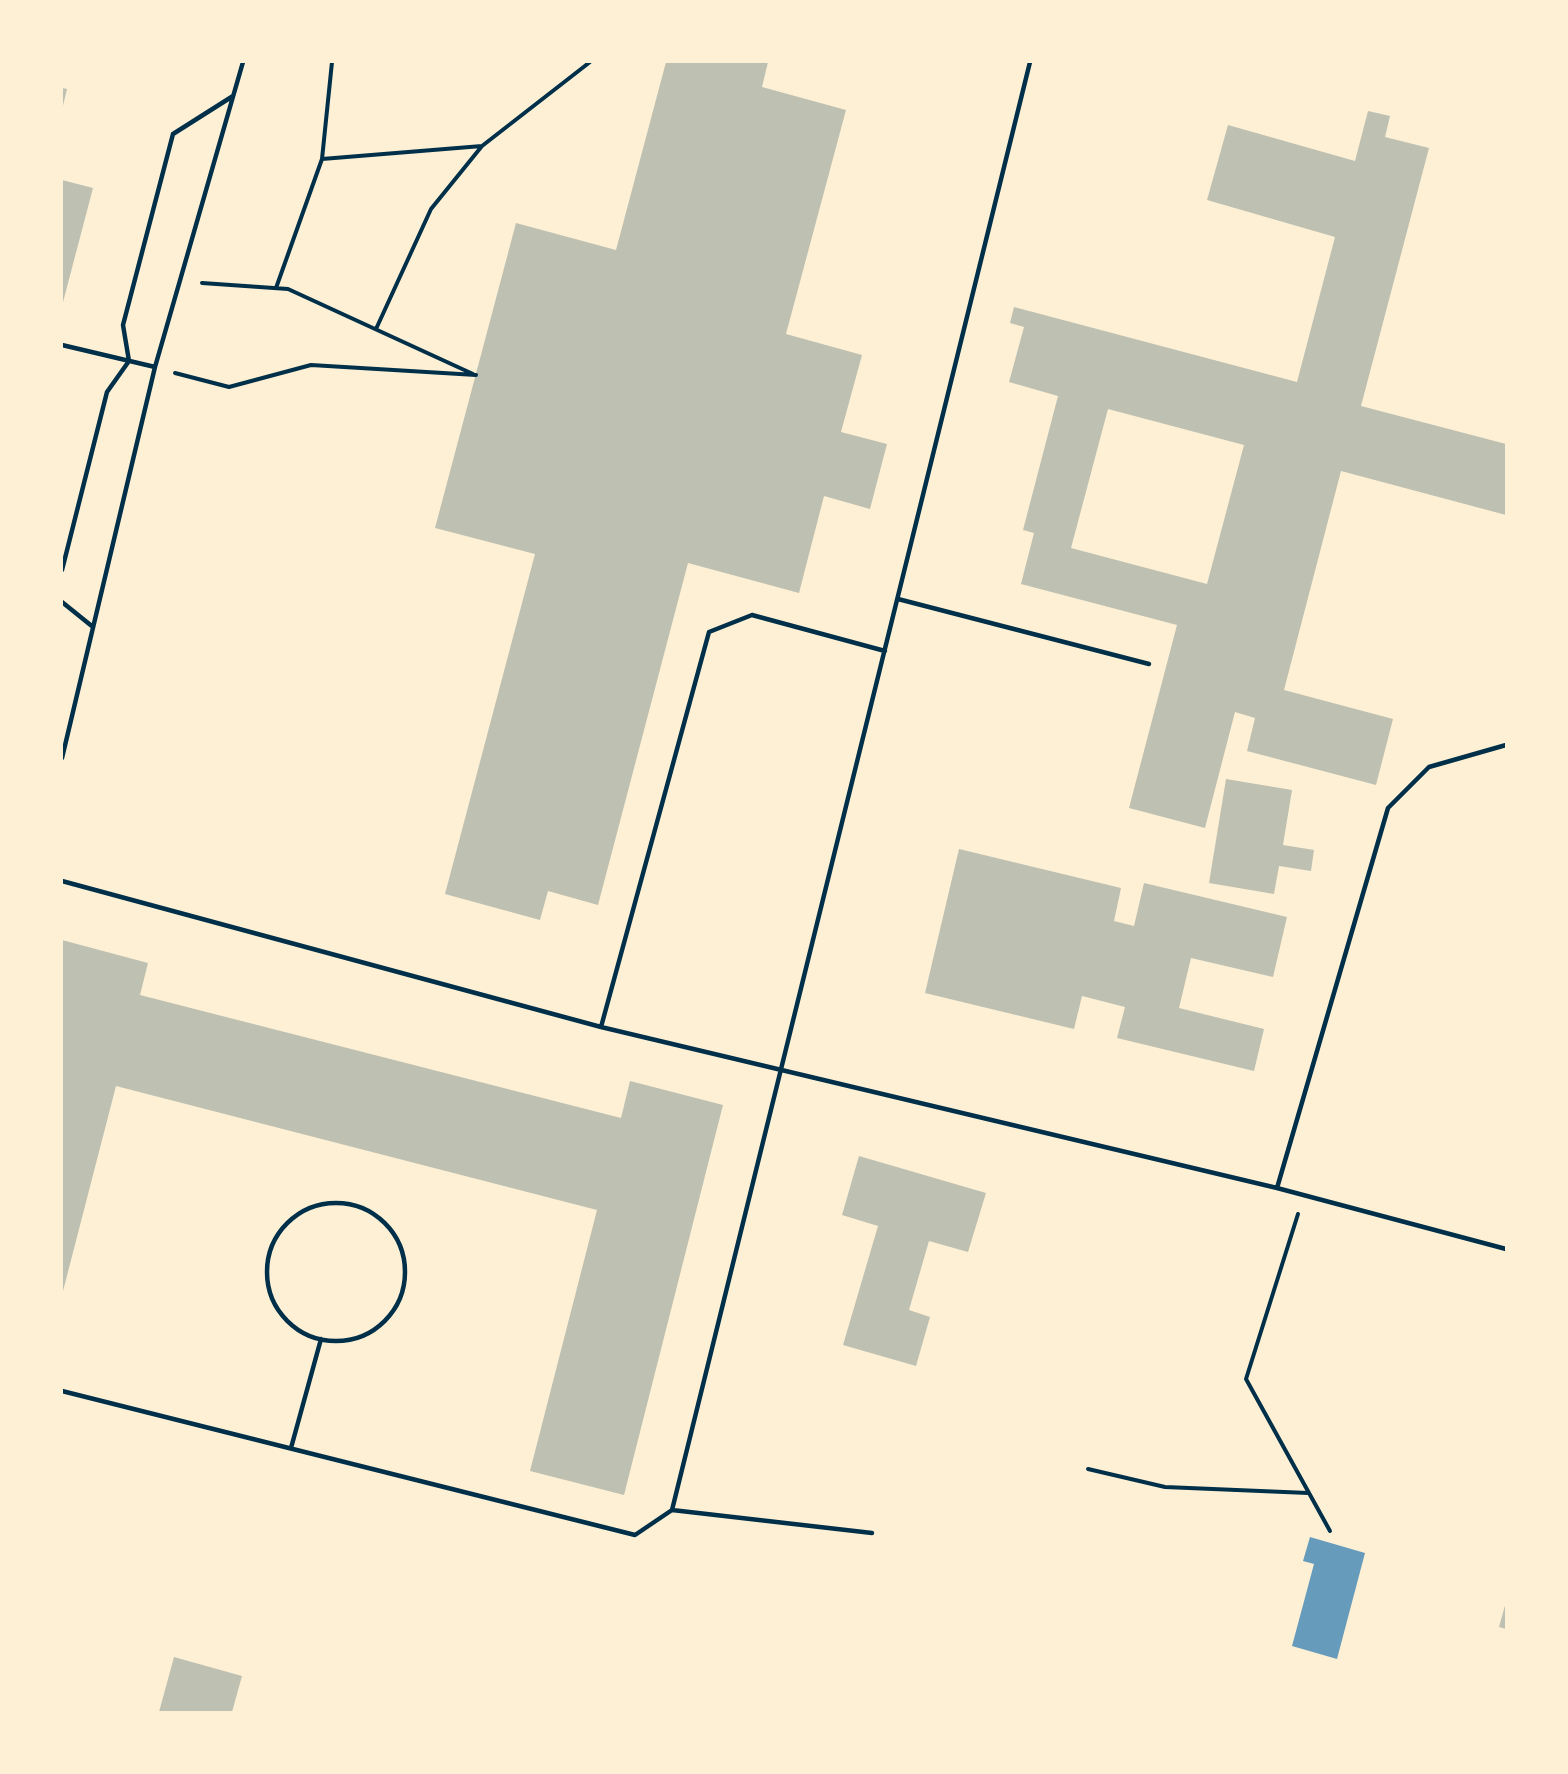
<!DOCTYPE html>
<html>
<head>
<meta charset="utf-8">
<style>
	body { margin:0 }
	#map { position:relative; width:1568px; height:1774px; overflow:hidden; background:#fdf0d5; font-family:"Golos Text",sans-serif }
	canvas { display:block }
	.frame { position:absolute; inset:0; border:63px solid #fdf0d5; pointer-events:none }
</style>
</head>
<body>
<div id="map">
<canvas width="1568" height="1774"></canvas>
<div class="frame"></div>
</div>
<script>
const ctx = document.querySelector('canvas').getContext('2d');
ctx.lineJoin = 'round';
function fill(path, color) {
  ctx.fillStyle = color;
  ctx.fill(path, 'evenodd');
}
function shape(rows) {
  const path = new Path2D();
  for (const r of rows) {
    if (r.length === 3) {
      path.moveTo(r[0] + r[2], r[1]);
      path.arc(r[0], r[1], r[2], 0, 2 * Math.PI);
      continue;
    }
    path.moveTo(r[0], r[1]);
    for (let i = 2; i < r.length; i += 2) path.lineTo(r[i], r[i + 1]);
  }
  return path;
}
function strokePath(path, color, width, dash) {
  ctx.strokeStyle = color;
  ctx.lineWidth = width;
  ctx.lineCap = dash ? 'butt' : 'round';
  ctx.setLineDash(dash || []);
  ctx.stroke(path);
}
const water = shape([
	[1310,1537,1365,1553,1337,1659,1292,1646,1314,1564,1303,1561]
]);
const building = shape([
	[666,62,768,62,762,87,846,110,786,334,862,355,841,432,887,444,870,509,824,496,799,593,688,563,598,905,548,891,540,920,445,894,535,554,435,528,516,223,616,250],
	[62,88,67,89,62,110],
	[1368,111,1390,116,1385,137,1429,148,1361,406,1506,444,1506,515,1341,471,1284,690,1393,719,1376,785,1247,751,1255,718,1235,712,1205,828,1129,808,1177,625,1021,584,1034,533,1023,530,1058,396,1009,382,1024,327,1010,323,1014,307,1297,382,1335,237,1207,200,1228,125,1355,161],
	[1108,409,1244,445,1207,584,1071,548],
	[62,180,93,188,62,306],
	[1226,779,1292,790,1283,845,1314,850,1311,871,1279,866,1274,894,1209,883],
	[959,849,1121,888,1114,921,1134,926,1144,883,1287,917,1273,977,1191,958,1179,1008,1264,1029,1254,1071,1117,1038,1125,1007,1082,996,1074,1029,925,993],
	[62,940,148,963,140,995,621,1118,630,1081,723,1105,624,1495,530,1471,597,1210,116,1086,62,1295],
	[859,1156,986,1193,968,1252,929,1241,909,1310,930,1317,916,1366,843,1345,878,1226,842,1215],
	[1506,1602,1506,1629,1499,1627],
	[174,1657,242,1676,232,1712,159,1712]
]);
const path = shape([
	[322,159,482,146],
	[202,283,288,289,473,374],
	[276,288,322,159,332,62],
	[376,329,431,209,482,146,590,62],
	[175,373,229,387,311,365,476,375],
	[1298,1214,1246,1379,1330,1531],
	[1088,1469,1165,1487,1308,1493]
]);
const service = shape([
	[62,345,155,367],
	[62,570,107,392,129,361,123,325,173,134,233,96],
	[898,599,1149,664],
	[62,602,93,627],
	[62,758,155,367,243,62],
	[62,881,601,1027,1277,1188,1506,1249],
	[601,1027,709,632,752,615,885,651],
	[1277,1188,1388,808,1429,767,1506,745],
	[336,1272,69],
	[62,1391,635,1535,672,1510,1030,62],
	[291,1448,321,1339],
	[672,1510,872,1533]
]);
fill(water, '#669bbc');
fill(building, '#bec0b2');
strokePath(path, '#003049', 4);
strokePath(service, '#003049', 4.5);
</script>
</body>
</html>
